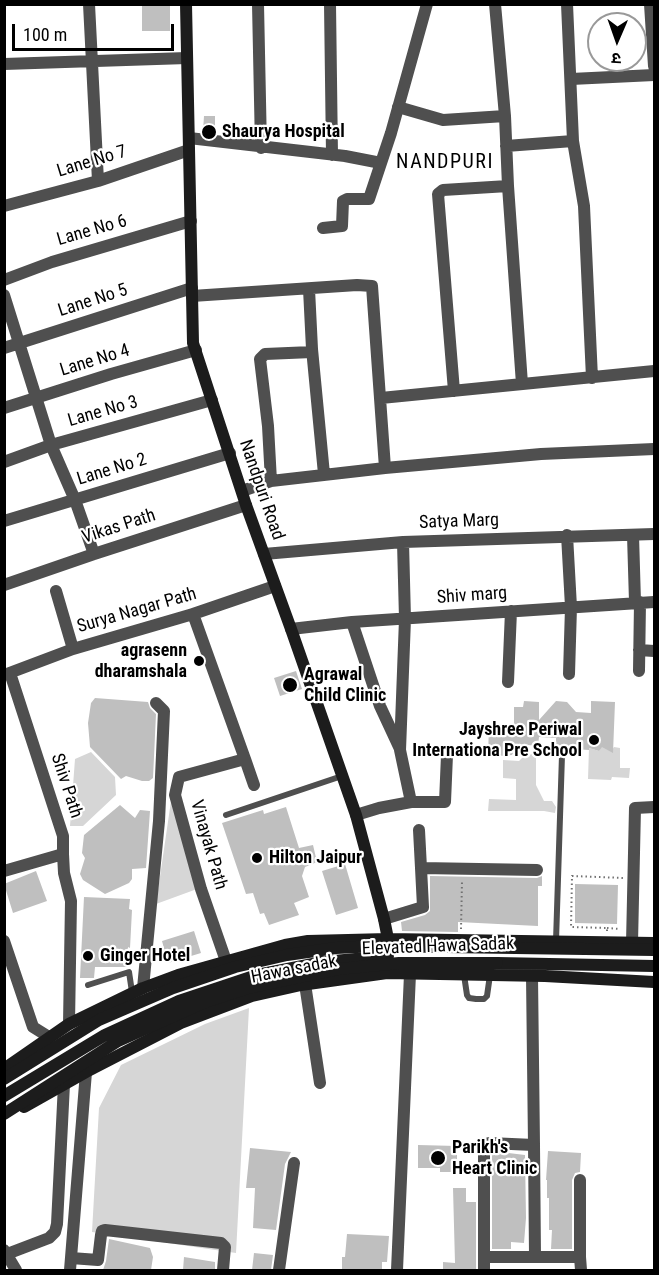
<!DOCTYPE html>
<html>
<head>
<meta charset="utf-8">
<style>
	body { margin:0 }
	#map { position:relative; width:659px; height:1275px; overflow:hidden; background:#fff; font-family:"Roboto Condensed","Noto Sans Devanagari",sans-serif }
	canvas { display:block }
	.frame { position:absolute; inset:0; border:6px solid #000; pointer-events:none }
	.north { position:absolute; left:587px; top:12px; width:60px; height:60px; box-sizing:border-box; background:#fff; border:2px solid #999; border-radius:50%; rotate:182deg; font-size:16px; font-weight:700; line-height:24px; text-align:center; color:#000 }
	.north::after { content:''; display:block; margin:auto; width:21px; height:27px; background:#000; clip-path:polygon(50% 0,100% 100%,50% 72%,0 100%) }
	.scale { position:absolute; left:12px; top:24px; width:162px; height:27px; box-sizing:border-box; border:3px solid #000; border-top:0; padding-left:8px; font-size:18px; line-height:21px; white-space:nowrap; color:#000; -webkit-text-stroke:4px #fff; paint-order:stroke }
</style>
</head>
<body>
<div id="map">
<canvas width="659" height="1275"></canvas>
<div class="frame"></div>
<div class="north">उ</div>
<div class="scale">100 m</div>
</div>
<script>
const ctx = document.querySelector('canvas').getContext('2d');
ctx.lineJoin = 'round';
function fill(path, color) {
  ctx.fillStyle = color;
  ctx.fill(path, 'evenodd');
}
function shape(rows) {
  const path = new Path2D();
  for (const r of rows) {
    path.moveTo(r[0], r[1]);
    for (let i = 2; i < r.length; i += 2) path.lineTo(r[i], r[i + 1]);
  }
  return path;
}
function strokePath(path, color, width, dash) {
  ctx.strokeStyle = color;
  ctx.lineWidth = width;
  ctx.lineCap = dash ? 'butt' : 'round';
  ctx.setLineDash(dash || []);
  ctx.stroke(path);
}
function drawText(font, color, halo, rows, align = 'center') {
  ctx.font = font + ' "Roboto Condensed",sans-serif';
  ctx.lineWidth = 4.5;
  ctx.setLineDash([]);
  ctx.textBaseline = 'middle';
  ctx.strokeStyle = halo;
  ctx.fillStyle = color;
  for (const [text, x, y, turn = 0] of rows) {
    ctx.save();
    ctx.translate(x, y);
    ctx.rotate((+turn || 0) * Math.PI / 180);
    ctx.textAlign = isNaN(turn) ? turn : align;
    if (halo) ctx.strokeText(text, 0, 0);
    ctx.fillText(text, 0, 0);
    ctx.restore();
  }
}
const green = shape([
	[601,745,612,750,614,747,620,748,620,768,630,768,629,778,612,777,611,780,588,779,589,748,599,751],
	[91,752,115,777,116,795,83,826,70,826,75,759],
	[536,753,536,785,544,801,552,801,556,807,555,813,544,811,488,811,489,799,516,800,516,779,503,778,503,760,519,761,524,756],
	[171,801,197,889,156,904],
	[249,1008,236,1253,92,1232,99,1108,121,1065,205,1024]
]);
const building = shape([
	[170,5,170,31,142,31,142,6],
	[204,116,215,116,215,133,203,131],
	[296,671,302,689,280,696,274,678],
	[95,698,148,702,150,708,156,714,153,778,149,781,142,781,126,776,121,779,90,747,88,723,91,703],
	[524,701,539,702,539,720,556,701,567,702,576,712,591,713,591,701,615,702,613,753,602,747,599,751,589,748,589,750,556,748,556,738,539,737,538,746,528,745,528,749,515,749,512,755,488,757,489,724,514,725,514,707,523,707],
	[120,805,135,818,140,810,150,811,146,868,132,869,132,879,129,883,105,894,83,880,80,874,85,858,82,853,84,835],
	[286,807,299,848,313,845,317,862,305,867,302,876,309,897,294,903,299,915,269,925,264,913,260,914,253,893,246,894,222,823,263,810,264,814],
	[345,864,358,908,336,915,322,871],
	[36,871,47,901,13,913,4,884],
	[430,876,537,878,542,876,542,886,538,886,538,926,458,922,458,932,402,931,401,922,425,915,430,911],
	[575,884,618,885,617,924,575,923],
	[84,897,130,899,129,909,132,910,130,948,128,947,127,967,95,967,94,978,80,978],
	[194,931,201,953,168,963,162,941],
	[418,1145,457,1146,457,1172,440,1172,440,1168,418,1168],
	[250,1148,291,1152,285,1164,276,1230,253,1228,255,1188,246,1188],
	[492,1151,525,1155,526,1218,524,1243,511,1242,511,1249,492,1249],
	[548,1151,581,1153,580,1172,575,1173,572,1180,572,1249,551,1249,552,1230,549,1230,549,1198,547,1198,547,1180,546,1180],
	[453,1188,466,1188,466,1202,476,1202,476,1270,443,1270,443,1262,455,1263],
	[347,1234,389,1236,387,1262,382,1262,382,1270,342,1270,342,1257,345,1257],
	[109,1239,150,1248,153,1257,151,1270,103,1270,106,1261],
	[254,1253,273,1255,271,1270,252,1270],
	[184,1257,215,1262,215,1270,183,1270]
]);
const path = shape([
	[607,928,620,929],
	[461,929,462,881],
	[607,931,607,928,571,927,572,876,624,878]
]);
const lane = shape([
	[226,815,342,776],
	[556,941,562,755],
	[464,975,467,995,469,998,476,999,484,999,487,996,490,975],
	[88,985,129,972,132,992]
]);
const street = shape([
	[89,4,98,181],
	[258,4,261,148],
	[330,4,332,155],
	[567,4,573,141,584,206,592,378],
	[650,4,654,66],
	[4,64,187,58],
	[571,79,654,75],
	[398,107,443,120,505,116],
	[189,138,345,156,381,163],
	[506,146,573,141],
	[508,186,522,384],
	[4,206,98,181,189,150],
	[323,228,342,226,343,201,347,199,369,199,391,133,427,4],
	[4,280,52,262,191,221],
	[309,289,312,349,324,474],
	[4,295,51,445,75,500,94,554],
	[192,296,357,285,372,286,385,468],
	[4,348,192,288],
	[454,391,438,194,443,190,508,186,505,116,495,4],
	[381,398,654,371],
	[4,408,111,374,196,350],
	[4,462,51,445,212,400],
	[271,481,268,426,260,359,265,354,312,352],
	[242,491,271,481,385,468,541,454,654,449],
	[4,521,230,453],
	[567,535,571,607,569,674],
	[633,535,635,602],
	[264,554,403,542,654,534],
	[4,585,94,554,246,505],
	[56,591,73,649],
	[193,614,245,759,179,777,175,795,201,889,226,961],
	[352,622,380,706,400,749],
	[291,629,352,622,654,602],
	[639,650,654,651],
	[639,671,640,602],
	[4,675,73,649,193,614,275,586],
	[508,682,511,611],
	[245,759,254,785],
	[411,802,445,802,447,755],
	[356,815,379,808,411,802,400,750,405,619,403,542],
	[419,830,421,868],
	[63,854,64,873,71,901,69,1024],
	[4,871,63,854,63,836,10,673],
	[384,919,423,907,421,868,537,870],
	[4,941,33,1027,49,1037],
	[632,943,635,808,654,807],
	[532,976,534,1145],
	[305,984,320,1083],
	[143,988,159,821,164,711,156,703],
	[580,1180,580,1257],
	[4,1250,16,1270],
	[7,1254,49,1238,55,1232,57,1224,64,1084],
	[484,1257,535,1257],
	[71,1258,98,1260,101,1235,102,1231,105,1230,221,1243,225,1247,223,1270],
	[70,1270,86,1072],
	[279,1270,294,1163],
	[397,1270,410,974],
	[484,1270,484,1148,489,1143,534,1145,535,1257,580,1257,581,1270]
]);
const secondary = shape([
	[186,4,193,343,246,505,291,629,356,815,384,919,388,939,387,973],
	[323,962,388,956],
	[497,963,654,966],
	[4,1069,69,1024,143,988,178,975,285,945,308,941,388,939,654,943],
	[24,1107,86,1072,181,1023,252,996,301,985,387,973,545,976,654,982]
]);
const secondaryBridge = shape([
	[4,1079,99,1020,173,988,235,967,287,955,336,948,377,946,654,950],
	[4,1096,105,1035,179,1001,257,975,323,962],
	[4,1114,118,1041,205,1002,248,988,339,969,399,963,497,963]
]);
const markers = [
	[209,132,8,"#000"],
	[199,661,6,"#000"],
	[290,685,8,"#000"],
	[594,740,6,"#000"],
	[257,858,6,"#000"],
	[88,956,6,"#000"],
	[438,1158,8,"#000"]
];
const poiNames = [
	["Shaurya Hospital",222,132],
	["agrasenn",187,651,"right"],
	["dharamshala",187,672,"right"],
	["Agrawal",304,675],
	["Child Clinic",304,696],
	["Jayshree Periwal",582,730,"right"],
	["Internationa Pre School",582,751,"right"],
	["Hilton Jaipur",269,858],
	["Ginger Hotel",100,956],
	["Parikh's",452,1148],
	["Heart Clinic",452,1169]
];
const streetNames = [
	["Lane No 7",92,162,-17],
	["Lane No 6",92,231,-16],
	["Lane No 5",93,301,-18],
	["Lane No 4",95,361,-17],
	["Lane No 3",103,412,-16],
	["Lane No 2",112,470,-17],
	["Nandpuri Road",261,490,71],
	["Satya Marg",459,522,-2],
	["Vikas Path",119,527,-18],
	["Shiv marg",472,596,-4],
	["Surya Nagar Path",137,611,-16],
	["Shiv Path",66,786,72],
	["Vinayak Path",208,845,74],
	["Elevated Hawa Sadak",438,947,-2],
	["Hawa sadak",294,970,-11]
];
const neighbourhoodNames = [
	["NANDPURI",445,163]
];
fill(green, '#d6d6d6');
fill(building, '#bfbfbf');
strokePath(path, '#717171', 2, [1.5, 3]);
strokePath(lane, '#4f4f4f', 6);
strokePath(street, '#4f4f4f', 12);
strokePath(secondary, '#1c1c1c', 12);
strokePath(secondaryBridge, '#1c1c1c', 12);
for (const [x, y, r, color] of markers) {
  const dot = new Path2D();
  dot.arc(x, y, r, 0, 2 * Math.PI);
  ctx.fillStyle = color;
  ctx.fill(dot);
  strokePath(dot, '#fff', 2);
}
drawText('bold 18px', '#000', '#fff', poiNames, 'left');
drawText('18px', '#000', '#fff', streetNames);
ctx.letterSpacing = '1.5px';
drawText('20px', '#000', '#fff', neighbourhoodNames);
ctx.letterSpacing = '0px';
</script>
</body>
</html>
